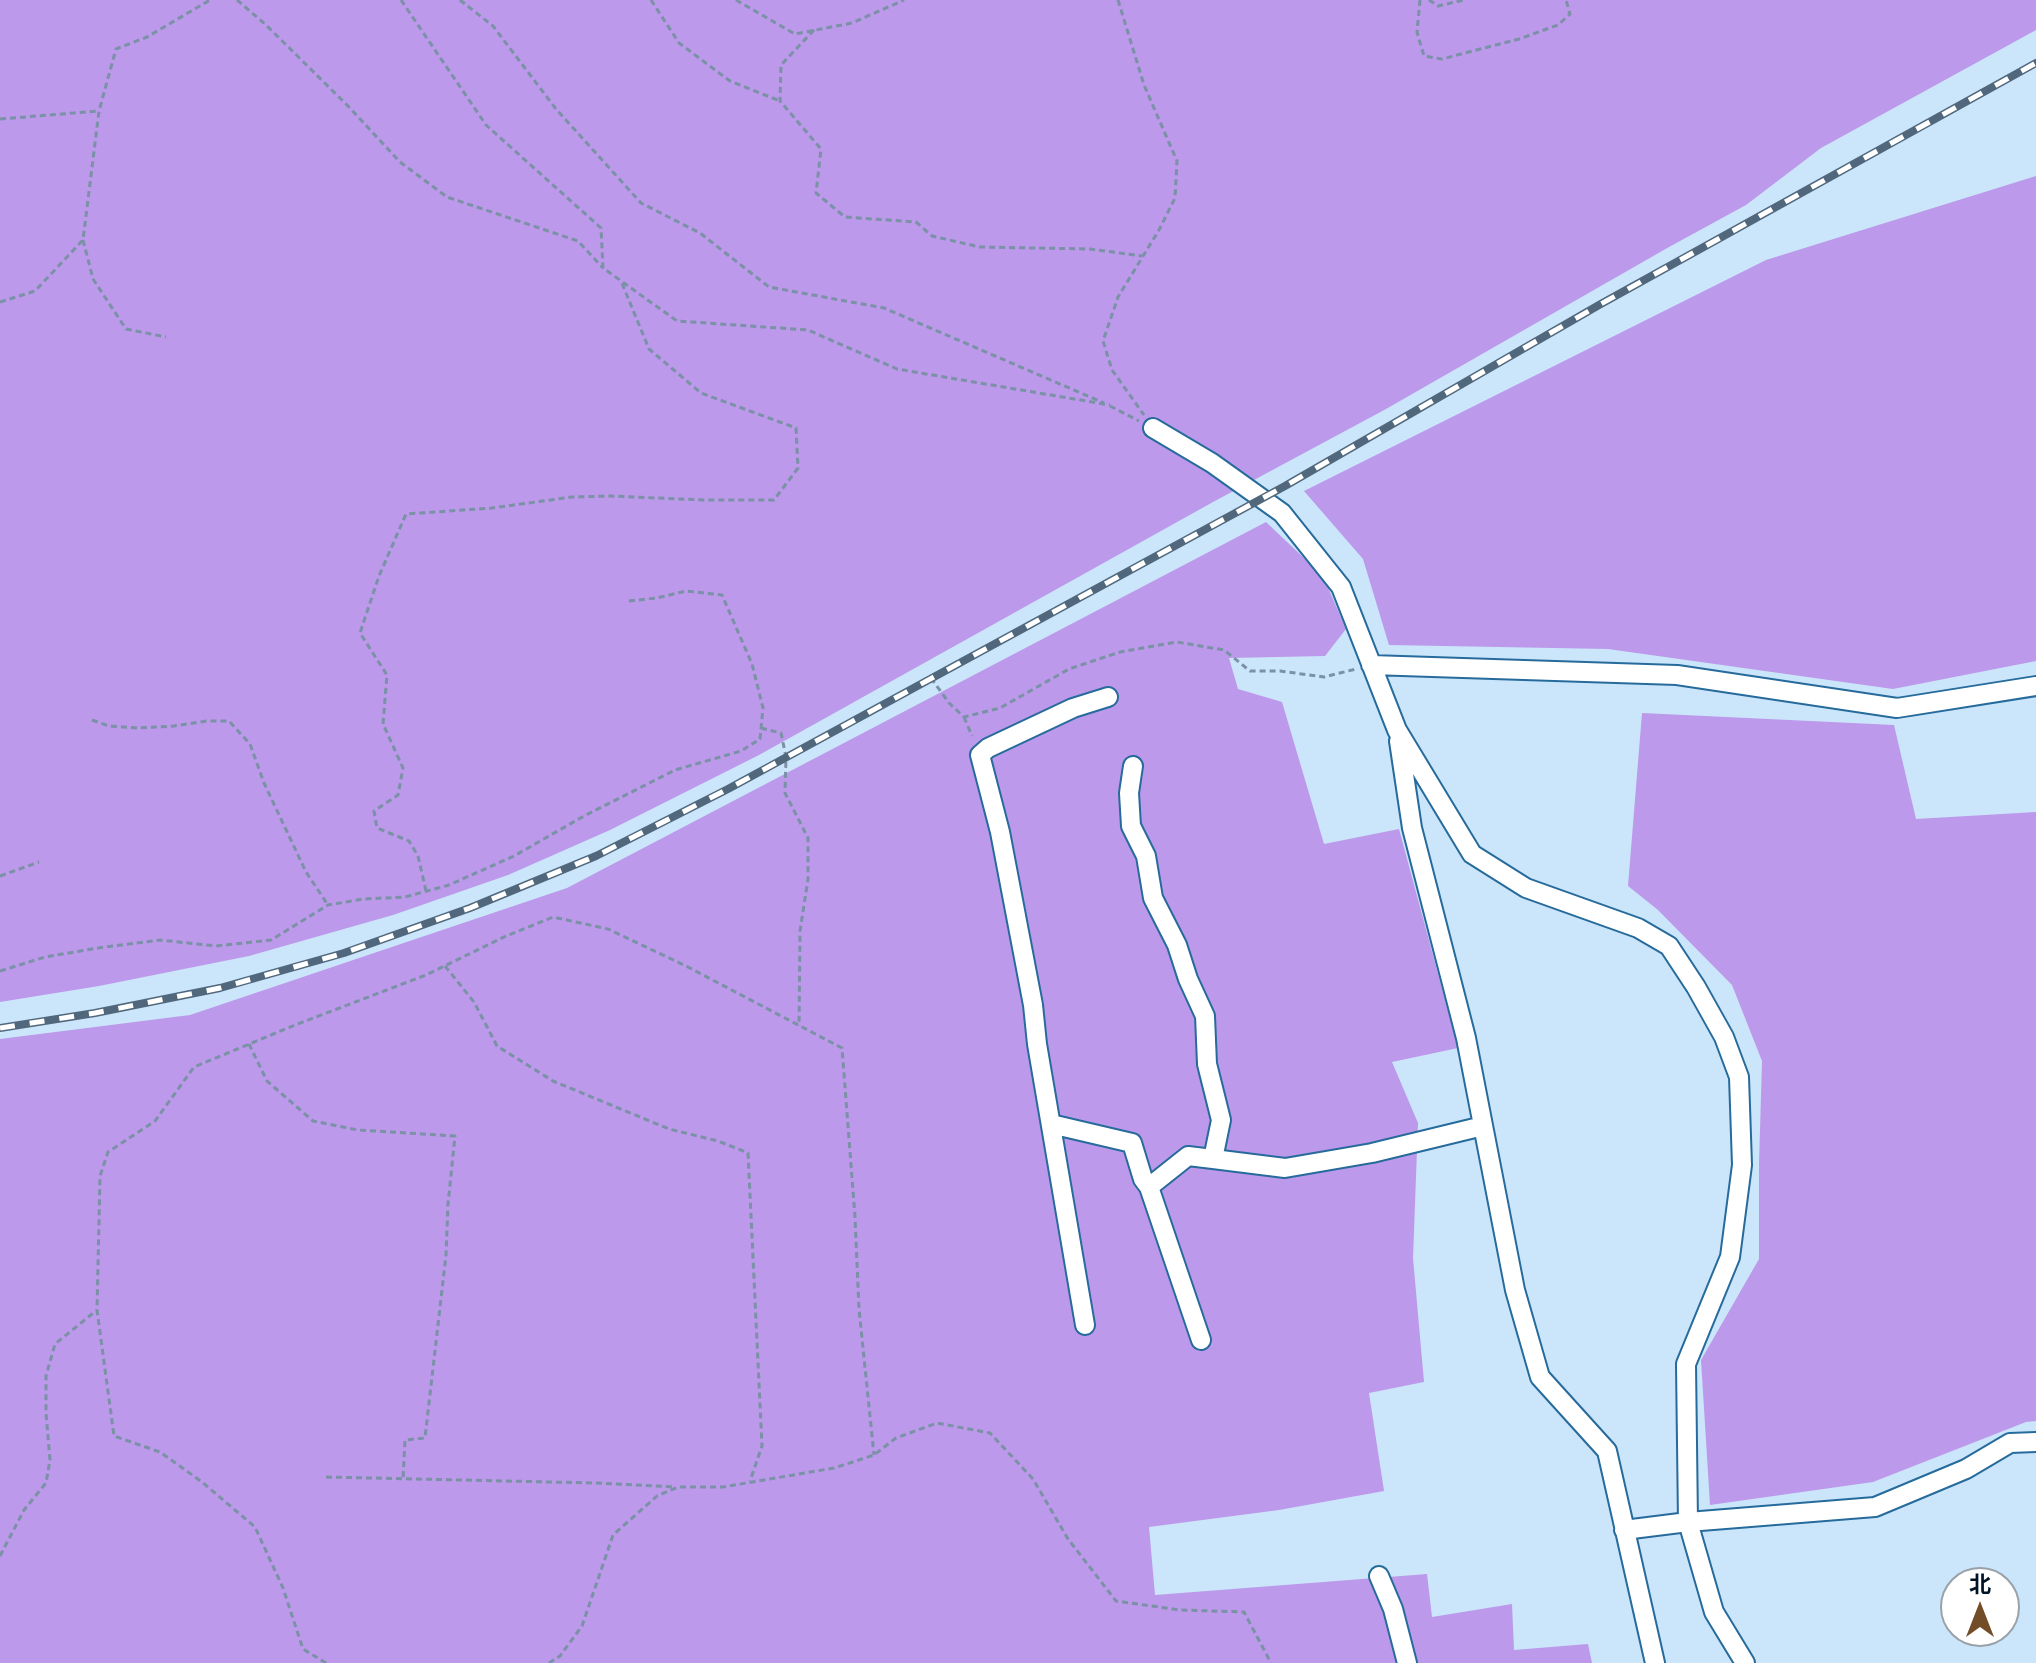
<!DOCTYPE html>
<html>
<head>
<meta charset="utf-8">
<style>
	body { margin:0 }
	#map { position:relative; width:2036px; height:1663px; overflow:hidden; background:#cbe5fb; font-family:Cabin,"Noto Sans SC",sans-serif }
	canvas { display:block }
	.north { position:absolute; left:1940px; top:1567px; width:80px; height:80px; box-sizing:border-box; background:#fff; border:2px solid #99a1a9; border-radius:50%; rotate:0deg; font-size:22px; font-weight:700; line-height:32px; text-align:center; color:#001427 }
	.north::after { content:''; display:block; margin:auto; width:28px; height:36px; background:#724d28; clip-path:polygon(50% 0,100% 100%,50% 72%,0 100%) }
</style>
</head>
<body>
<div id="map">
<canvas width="2036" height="1663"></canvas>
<div class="north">北</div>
</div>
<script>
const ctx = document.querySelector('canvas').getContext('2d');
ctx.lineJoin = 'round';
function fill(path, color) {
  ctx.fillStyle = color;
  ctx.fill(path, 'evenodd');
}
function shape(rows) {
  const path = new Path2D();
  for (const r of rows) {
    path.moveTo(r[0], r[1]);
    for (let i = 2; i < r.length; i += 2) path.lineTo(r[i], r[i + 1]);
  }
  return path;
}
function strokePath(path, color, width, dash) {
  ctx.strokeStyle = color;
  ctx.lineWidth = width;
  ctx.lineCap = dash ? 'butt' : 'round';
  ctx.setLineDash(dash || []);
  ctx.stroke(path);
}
const forest = shape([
	[0,0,2036,0,2036,30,1821,148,1746,205,1669,247,1386,409,1213,502,759,755,610,830,508,875,393,915,249,956,99,986,0,1002],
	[2036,176,2036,661,1893,689,1608,649,1389,645,1363,559,1304,491,1766,260],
	[1266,522,1323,576,1346,629,1325,656,1229,658,1238,689,1282,702,1324,844,1399,829,1458,1048,1392,1062,1418,1123,1413,1258,1424,1382,1369,1393,1384,1491,1279,1510,1149,1527,1155,1595,1427,1574,1432,1617,1512,1604,1514,1650,1588,1644,1592,1663,0,1663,0,1039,190,1015,567,888],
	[1642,713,1894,725,1916,819,2036,812,2036,1421,2026,1422,1873,1482,1710,1505,1701,1360,1759,1259,1759,1164,1762,1061,1732,985,1658,910,1628,886]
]);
const path = shape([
	[237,0,265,24,348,106,400,162,447,197,578,241,603,268],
	[401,0,486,125,601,228,603,268,677,321,808,330,897,369,1110,405],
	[460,0,493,26,556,109,641,203,700,233,769,287,884,308,1104,403],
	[651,0,679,43,730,81,780,101],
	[736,0,795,34,852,23,904,0],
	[1118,0,1144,85,1177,161,1175,198,1159,230,1118,297,1103,341,1112,370,1144,415],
	[1420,0,1417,32,1424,56,1442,59,1519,39,1558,25,1570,14,1566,0],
	[1429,0,1438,6,1464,0],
	[814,30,781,65,780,101,821,149,816,193,845,217,916,222,932,236,980,247,1090,249,1142,256],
	[0,119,99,111],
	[83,240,93,279,126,329,166,337],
	[0,302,35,291,83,240,99,111,116,49,147,37,210,0],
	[1110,406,1139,421],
	[931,678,949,703,964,717,1000,708,1069,669,1120,652,1177,642,1224,650,1250,671,1280,671,1324,677,1356,669],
	[964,717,972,736],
	[92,720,109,726,138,728,174,726,207,721,229,721,250,744,264,783,306,872,328,905],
	[761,728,781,733,786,757,785,793,808,838,808,879,800,931,799,1026],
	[0,876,39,862],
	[426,891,418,856,409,841,377,828,374,811,398,795,403,768,383,724,387,675,360,633,379,576,406,514,492,508,572,497,611,496,703,500,774,500,798,468,796,428,701,393,649,349,621,281],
	[445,966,474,1002,497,1046,553,1081,669,1129,718,1141,748,1153,762,1446,750,1481],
	[0,971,45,957,98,948,160,940,216,946,271,940,328,905,363,899,405,897,449,885,514,856,584,816,675,770,741,751,760,739,763,708,752,664,722,595,686,591,657,598,629,601],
	[249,1044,267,1081,313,1121,358,1130,455,1136,448,1204,446,1255,425,1438,405,1440,403,1479],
	[326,1477,595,1483,675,1487],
	[0,1556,24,1510,46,1483,50,1460,46,1413,46,1376,55,1344,97,1310],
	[326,1663,303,1649,283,1588,255,1527,202,1482,160,1452,114,1436,97,1310,100,1176,108,1152,155,1121,194,1067,295,1025,426,975,506,936,553,917,608,929,686,966,842,1048,855,1217,859,1309,874,1455],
	[549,1663,560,1656,582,1626,613,1535,657,1496,678,1487,723,1487,834,1468,874,1455,896,1438,937,1423,990,1433,1033,1479,1068,1539,1116,1601,1180,1610,1244,1612,1271,1663]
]);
const minor = shape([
	[1153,428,1212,463,1282,513,1341,587,1397,730,1472,854,1526,888,1638,928,1669,946,1696,987,1724,1037,1739,1077,1742,1165,1730,1257,1686,1364,1688,1522,1714,1612,1745,1663],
	[1371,665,1677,675,1897,708,2036,686],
	[1399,741,1412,828,1466,1038,1515,1290,1540,1377,1607,1451,1655,1663],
	[1133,766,1129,793,1131,826,1146,856,1153,898,1177,945,1188,979,1205,1016,1207,1064,1221,1120,1213,1159,1285,1168,1372,1153,1483,1126],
	[1051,1124,1132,1143,1143,1179,1149,1187,1188,1156,1213,1159],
	[1149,1187,1201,1340],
	[1085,1325,1037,1044,1033,1005,1000,832,980,755,988,748,1073,708,1108,697],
	[1624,1530,1688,1522,1875,1507,1966,1469,2010,1443,2036,1442],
	[1379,1576,1393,1609,1407,1663]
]);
const rail = shape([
	[0,1028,95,1013,220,988,344,953,470,908,596,856,728,789,1285,486,1599,305,2036,63]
]);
fill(forest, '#bc99ea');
strokePath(minor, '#266b9b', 22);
strokePath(path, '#7a91a6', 3, [6, 4]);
strokePath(minor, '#fff', 18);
strokePath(rail, '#51687c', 8);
strokePath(rail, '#fff', 5, [15]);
</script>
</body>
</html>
